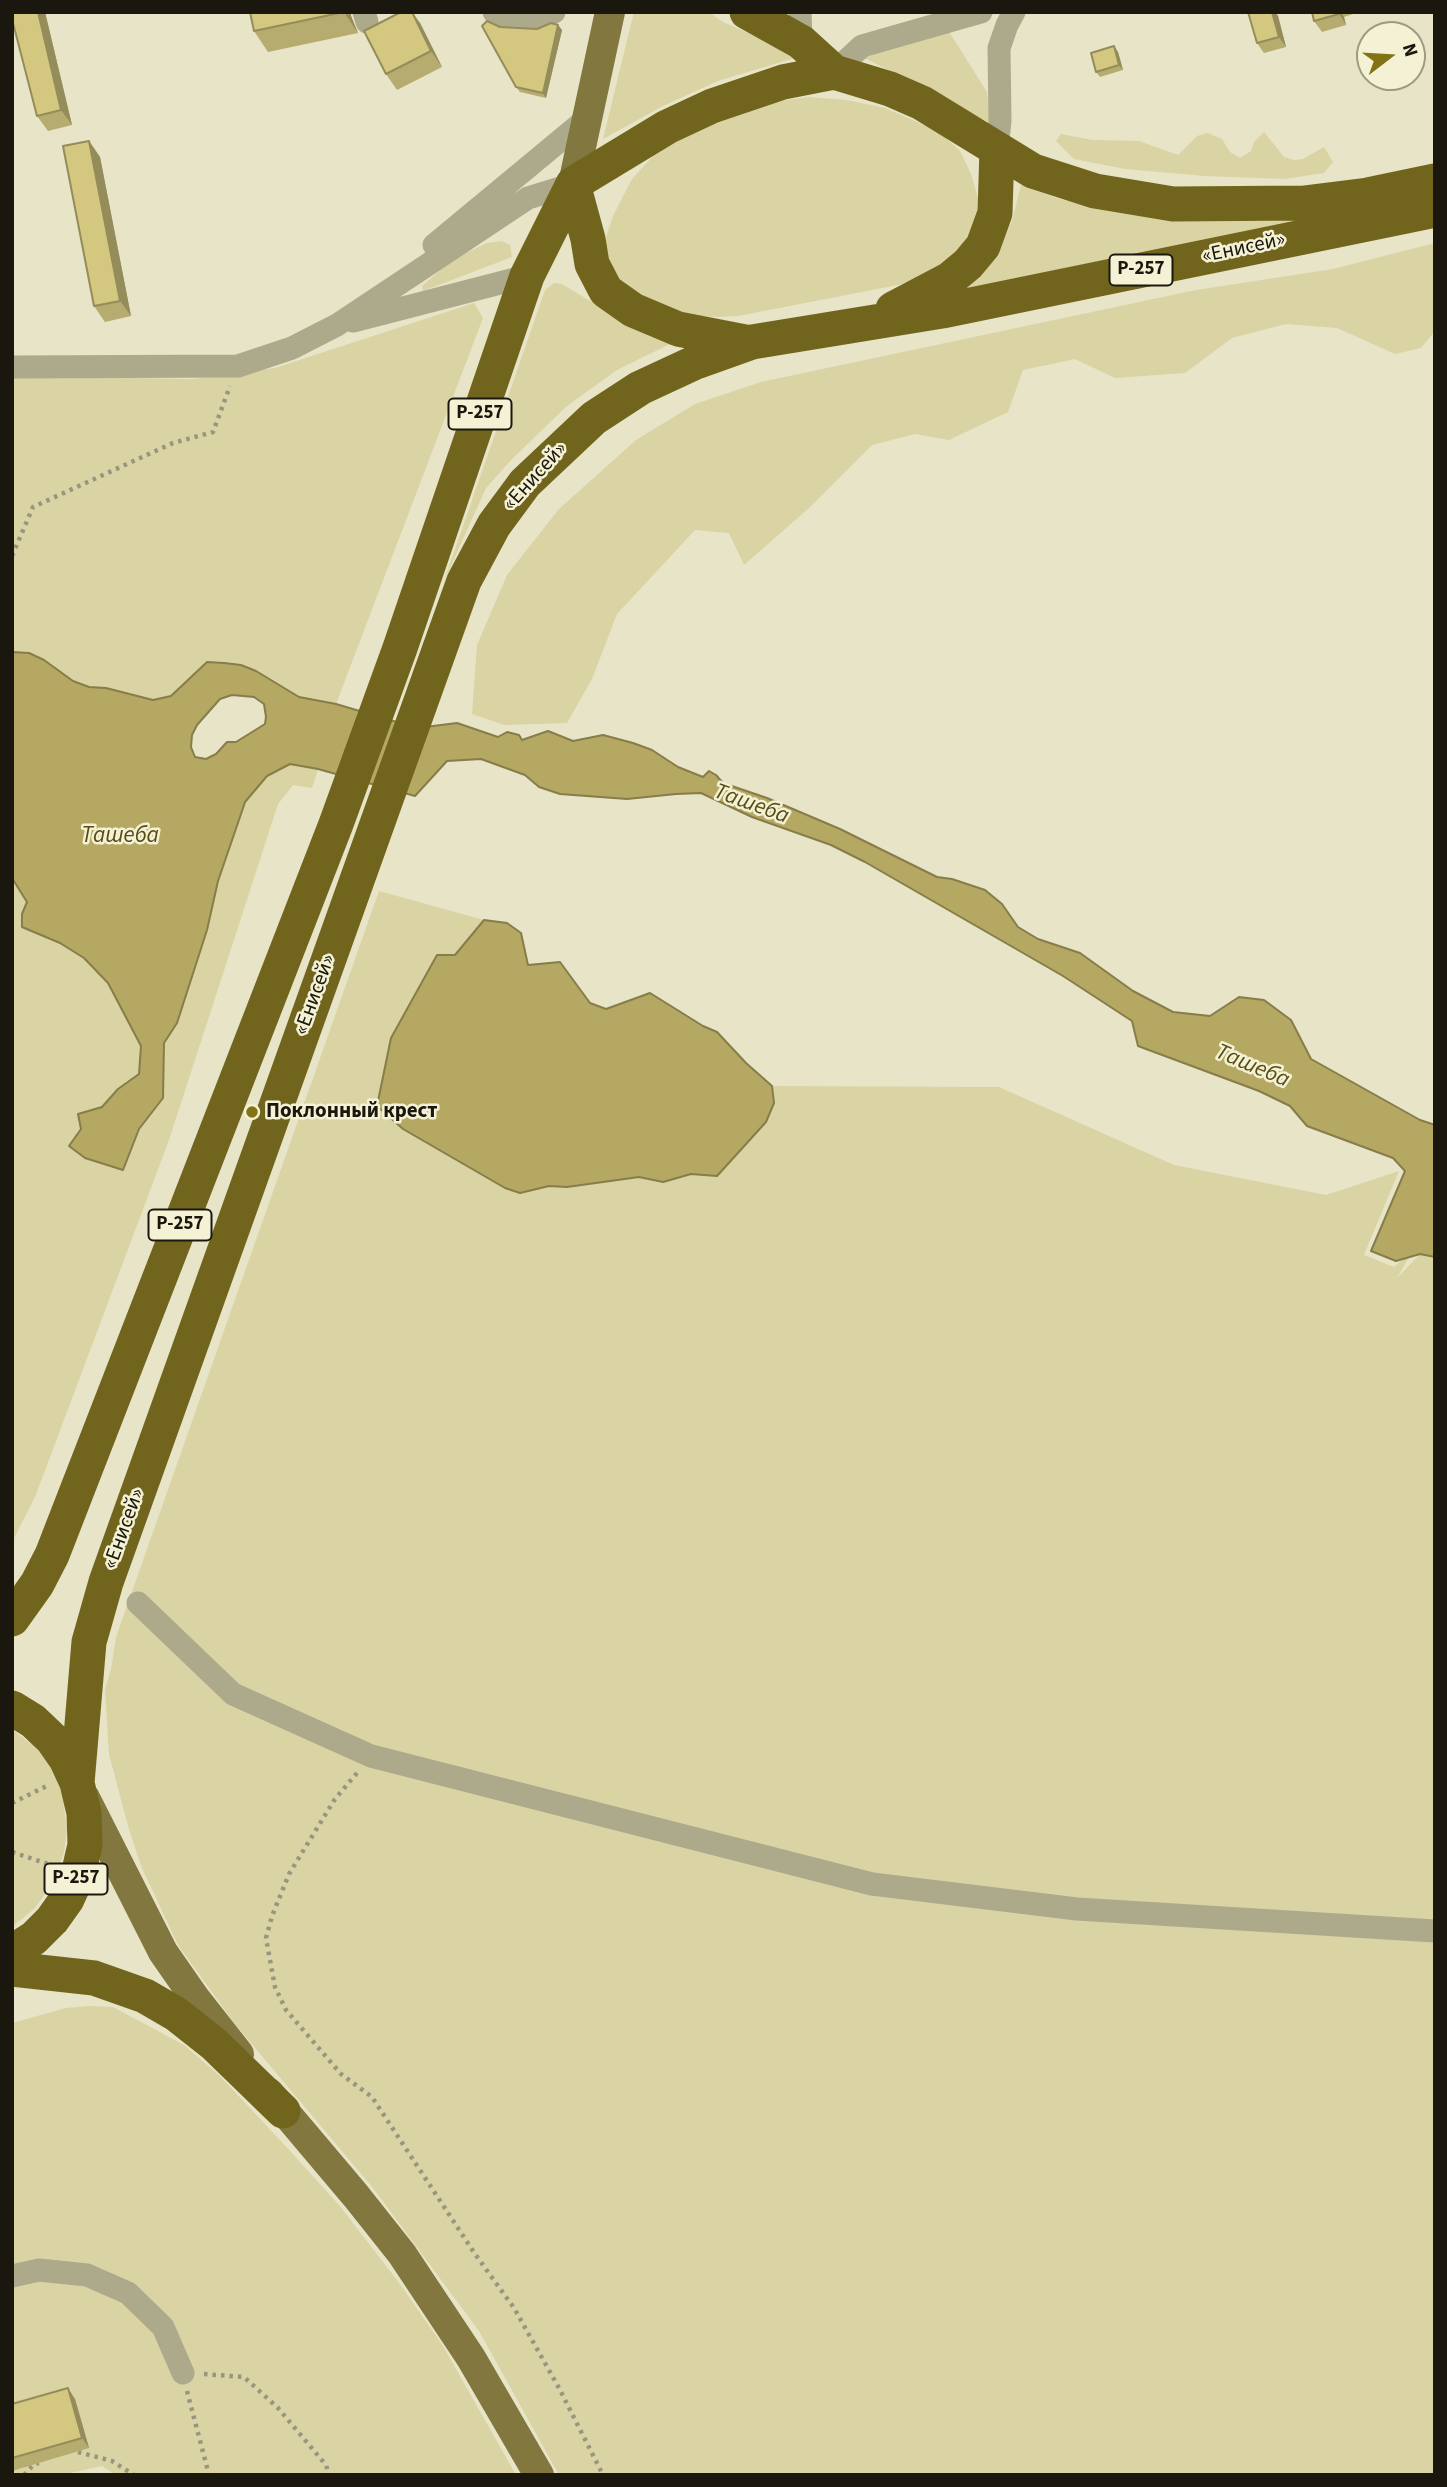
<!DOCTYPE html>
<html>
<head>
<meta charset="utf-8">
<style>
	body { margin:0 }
	#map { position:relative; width:1447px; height:2487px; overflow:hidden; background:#e8e4c7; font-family:"Source Sans 3",sans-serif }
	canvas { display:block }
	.frame { position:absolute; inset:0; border:14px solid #1a180e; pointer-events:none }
	.north { position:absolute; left:1356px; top:21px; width:70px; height:70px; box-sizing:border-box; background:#f5f1d4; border:2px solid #9d9a85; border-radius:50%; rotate:73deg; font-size:19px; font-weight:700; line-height:28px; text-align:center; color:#1a180e }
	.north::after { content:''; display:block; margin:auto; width:24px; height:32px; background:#827315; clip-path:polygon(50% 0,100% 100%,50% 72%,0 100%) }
</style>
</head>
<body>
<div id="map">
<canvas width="1447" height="2487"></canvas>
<div class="frame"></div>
<div class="north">N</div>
</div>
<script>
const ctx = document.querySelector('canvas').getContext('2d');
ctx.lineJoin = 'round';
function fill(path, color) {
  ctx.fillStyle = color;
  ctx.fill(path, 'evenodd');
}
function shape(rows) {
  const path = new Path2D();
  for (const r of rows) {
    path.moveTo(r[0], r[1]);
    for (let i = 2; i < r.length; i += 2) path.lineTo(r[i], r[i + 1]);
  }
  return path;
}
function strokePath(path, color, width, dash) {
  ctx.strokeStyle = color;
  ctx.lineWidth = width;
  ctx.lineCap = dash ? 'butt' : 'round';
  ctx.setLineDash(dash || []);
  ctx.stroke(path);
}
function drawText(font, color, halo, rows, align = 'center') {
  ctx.font = font + ' "Source Sans 3",sans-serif';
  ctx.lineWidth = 5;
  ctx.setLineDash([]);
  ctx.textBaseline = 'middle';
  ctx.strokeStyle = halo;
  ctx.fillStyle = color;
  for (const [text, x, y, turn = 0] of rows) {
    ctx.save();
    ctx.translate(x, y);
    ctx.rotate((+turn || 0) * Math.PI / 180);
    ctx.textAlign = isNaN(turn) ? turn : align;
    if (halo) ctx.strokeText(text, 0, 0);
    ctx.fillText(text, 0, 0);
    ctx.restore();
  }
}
const green = shape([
	[634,12,709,12,723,22,801,56,718,81,663,106,603,139],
	[948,30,987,92,990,123,859,55],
	[808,97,847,100,885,108,940,132,960,151,971,174,978,198,978,219,972,239,935,272,898,285,738,316,716,317,685,315,625,289,606,265,603,247,613,216,632,179,654,155,671,144,729,117,772,102],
	[1264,132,1284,157,1294,160,1303,159,1324,147,1333,162,1324,173,1284,179,1205,176,1125,169,1074,159,1056,141,1061,134,1092,140,1139,141,1178,155,1197,136,1207,133,1222,139,1230,152,1240,158,1251,151,1254,142],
	[1021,185,1059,199,1105,209,1396,206,943,298,998,252,1012,221],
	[502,241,510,245,512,257,423,291,422,286,453,259,487,243],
	[1435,243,1435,331,1421,348,1395,354,1337,328,1286,324,1232,338,1185,373,1115,378,1075,359,1023,370,1008,412,949,440,915,434,872,445,809,508,744,565,729,533,695,530,617,614,592,679,567,723,504,725,472,714,477,645,507,575,559,509,636,440,695,404,761,382,1196,290,1333,269],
	[554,283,562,284,633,327,676,341,617,370,567,406,512,459,486,488,444,581,545,290],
	[474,303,483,318,336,704,299,697,256,671,183,686,170,696,153,700,106,688,89,688,73,681,44,660,29,653,12,652,12,376,192,379,275,368],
	[290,764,318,769,312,788,293,785,278,804,169,1140,35,1497,12,1542,12,878,27,902,22,914,22,927,60,943,84,958,108,983,141,1046,139,1074,118,1089,102,1107,79,1114,123,1170,139,1129,163,1098,164,1043,177,1022,207,930,218,881,245,802,267,776],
	[379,891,484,920,455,956,437,955,391,1038,403,1129,505,1188,520,1193,549,1186,567,1187,640,1177,663,1182,691,1174,717,1176,774,1103,772,1086,999,1087,1174,1165,1326,1195,1399,1171,1364,1255,1394,1267,1412,1252,1397,1278,1420,1254,1435,1257,1435,2475,559,2475,479,2331,373,2188,235,2024,178,1945,141,1866,128,1826,109,1754,105,1689,111,1669,116,1637],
	[12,1729,37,1749,49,1764,62,1793,67,1830,64,1852,54,1882,34,1909,12,1927],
	[90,2006,113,2007,184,2045,220,2076,291,2152,339,2205,400,2284,443,2346,516,2475,116,2475,102,2466,61,2475,12,2475,12,2023,66,2008]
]);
const water = shape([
	[12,652,29,653,44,660,73,681,89,687,106,688,153,700,171,696,207,662,224,663,241,665,256,671,299,697,336,704,417,728,457,723,498,737,507,732,519,735,522,740,548,731,573,741,603,735,633,743,652,750,678,767,703,777,709,771,716,775,723,783,767,798,840,829,937,877,952,879,985,890,1002,904,1018,927,1038,939,1080,953,1133,991,1173,1012,1210,1016,1239,997,1264,1000,1291,1020,1311,1059,1420,1120,1435,1125,1435,1257,1420,1254,1396,1261,1371,1251,1405,1171,1393,1158,1307,1126,1290,1106,1259,1091,1138,1046,1132,1021,1063,976,865,862,831,845,752,817,701,793,676,794,627,799,560,794,539,787,525,775,481,759,447,761,415,796,318,769,290,764,267,776,245,802,241,814,218,881,207,930,177,1023,164,1043,163,1098,139,1129,123,1170,85,1158,69,1146,81,1129,78,1114,102,1107,118,1089,139,1074,141,1046,108,983,84,958,60,943,22,927,22,914,27,902,12,878,12,652],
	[232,695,254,697,264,704,266,717,265,724,236,742,227,742,216,754,206,759,195,757,191,747,192,735,197,725,220,699,232,695],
	[484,920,507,923,521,933,528,965,560,962,590,1003,606,1009,650,993,703,1026,717,1032,746,1063,772,1086,774,1103,766,1122,717,1176,691,1174,663,1182,639,1177,567,1187,549,1186,520,1193,505,1188,403,1129,377,1106,391,1038,437,955,455,955,484,920]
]);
const path = shape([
	[12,556,33,507,173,443,213,432,230,386],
	[357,1773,335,1799,289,1874,272,1916,266,1938,275,1987,286,2010,341,2074,372,2097,475,2254,514,2308,559,2388,603,2475],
	[12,1803,49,1785],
	[12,1852,54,1866],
	[204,2374,244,2377,278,2408,326,2465,329,2475],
	[187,2391,209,2475],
	[78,2452,112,2461,134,2475],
	[24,2475,34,2464,39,2463]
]);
const minor = shape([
	[364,12,367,22],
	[494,12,505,18,541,20,554,12],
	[800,12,801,42],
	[834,72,862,46,981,12],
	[997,149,1000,121,999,48,1007,25,1014,12],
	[434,245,586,119],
	[353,321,527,276],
	[12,367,238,366,292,348,337,325,528,198,573,184],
	[138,1603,233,1694,371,1756,872,1884,1077,1909,1435,1931],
	[12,2276,39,2270,87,2275,128,2293,163,2327,183,2373]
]);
const major = shape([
	[573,184,610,12],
	[85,1798,163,1952,195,1998,239,2054],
	[269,2093,356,2196,402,2254,471,2358,539,2475]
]);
const highway = shape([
	[747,12,801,42,834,72],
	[573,184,588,239,592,264,606,291,633,310,678,329,745,342],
	[893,309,950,279,968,264,983,246,995,213,997,149],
	[12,1619,37,1584,52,1555,336,824,400,648,527,276,573,184,667,127,712,106,783,82,834,72,890,89,922,103,1033,171,1095,191,1173,204,1304,203,1368,195,1435,181],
	[12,1708,33,1721,52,1739,66,1759,77,1783,84,1813,85,1845,78,1875,67,1899,52,1920,34,1938,12,1952],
	[77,1783,89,1642,106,1582,464,581,494,525,525,483,594,418,640,388,696,362,752,342,942,311,1435,210],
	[12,1969,94,1978,145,1996,176,2014,214,2044,283,2111]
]);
const wall = shape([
	[12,12,45,12,72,125,48,131,37,116],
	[250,12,351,12,351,16,358,33,268,52,254,31],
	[1248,12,1275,12,1278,16,1286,47,1264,53,1257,43],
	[1312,12,1359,12,1344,17,1346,25,1322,32,1314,21],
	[420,23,442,67,397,90,386,74],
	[558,25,562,30,546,98,520,92,516,87,500,27,537,29],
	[1114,46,1118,52,1123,70,1100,77,1096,72],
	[89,141,100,157,131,316,105,322,94,306],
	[75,2399,89,2448,12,2471,12,2404]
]);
const shadedWall = shape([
	[38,12,45,12,72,125,61,110],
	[344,12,351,12,351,16,358,33],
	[412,12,420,23,442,67,431,51],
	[1272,12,1275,12,1278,16,1286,47,1279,37],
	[1338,12,1341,12,1344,17,1346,25],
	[558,25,562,30,546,98,543,93],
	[1114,46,1118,52,1123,70,1119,65],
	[89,141,100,157,131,316,120,301],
	[68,2388,75,2399,89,2448,82,2438]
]);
const building = shape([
	[12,12,38,12,61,110,37,116,12,19,12,12],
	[250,12,344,12,254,31,250,12],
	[401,12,412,12,431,51,386,74,364,31,401,12],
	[1248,12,1272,12,1279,37,1257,43,1248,12],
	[1312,12,1338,12,1339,14,1314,21,1312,12],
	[487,21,500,27,537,29,551,23,558,25,543,93,516,87,482,26,487,21],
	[1114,46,1119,65,1096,72,1091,53,1114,46],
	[89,141,120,301,94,306,63,146,89,141],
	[68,2388,82,2438,12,2458,12,2404,68,2388]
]);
const markers = [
	[252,1112,7,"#827315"]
];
const shields = [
	[1141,270,63],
	[480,414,63],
	[180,1225,63],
	[76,1879,63]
];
const shieldNames = [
	["Р-257",1141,270],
	["Р-257",480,414],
	["Р-257",180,1225],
	["Р-257",76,1879]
];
const streetNames = [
	["«Енисей»",1244,249,-12],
	["«Енисей»",536,477,-48],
	["«Енисей»",316,995,-70],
	["«Енисей»",125,1529,-70]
];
const poiNames = [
	["Поклонный крест",266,1112]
];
const waterNames = [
	["Ташеба",751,805,20],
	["Ташеба",120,837],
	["Ташеба",1252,1067,23]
];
fill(green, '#dad3a4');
fill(water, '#b4a863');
strokePath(water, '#867d4a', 2);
strokePath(path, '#999680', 4.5, [3.5, 5]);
strokePath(minor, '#ada98b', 23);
strokePath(major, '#81773f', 30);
strokePath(highway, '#71651d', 35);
fill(wall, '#b6ac6f');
fill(shadedWall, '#948c5a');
fill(building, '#d4c881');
strokePath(building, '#948c5a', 2);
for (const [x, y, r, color] of markers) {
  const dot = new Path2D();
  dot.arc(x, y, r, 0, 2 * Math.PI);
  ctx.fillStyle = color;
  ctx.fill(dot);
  strokePath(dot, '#f5f1d4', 2.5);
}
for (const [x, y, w] of shields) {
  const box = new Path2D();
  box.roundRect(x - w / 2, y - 15.5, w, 31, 5);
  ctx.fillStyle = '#f5f1d4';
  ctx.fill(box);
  strokePath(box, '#1a180e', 2);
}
drawText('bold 19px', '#1a180e', null, shieldNames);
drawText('21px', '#1a180e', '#f5f1d4', streetNames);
drawText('bold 21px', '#1a180e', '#f5f1d4', poiNames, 'left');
drawText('italic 23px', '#554c16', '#f5f1d4', waterNames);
</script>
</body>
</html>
